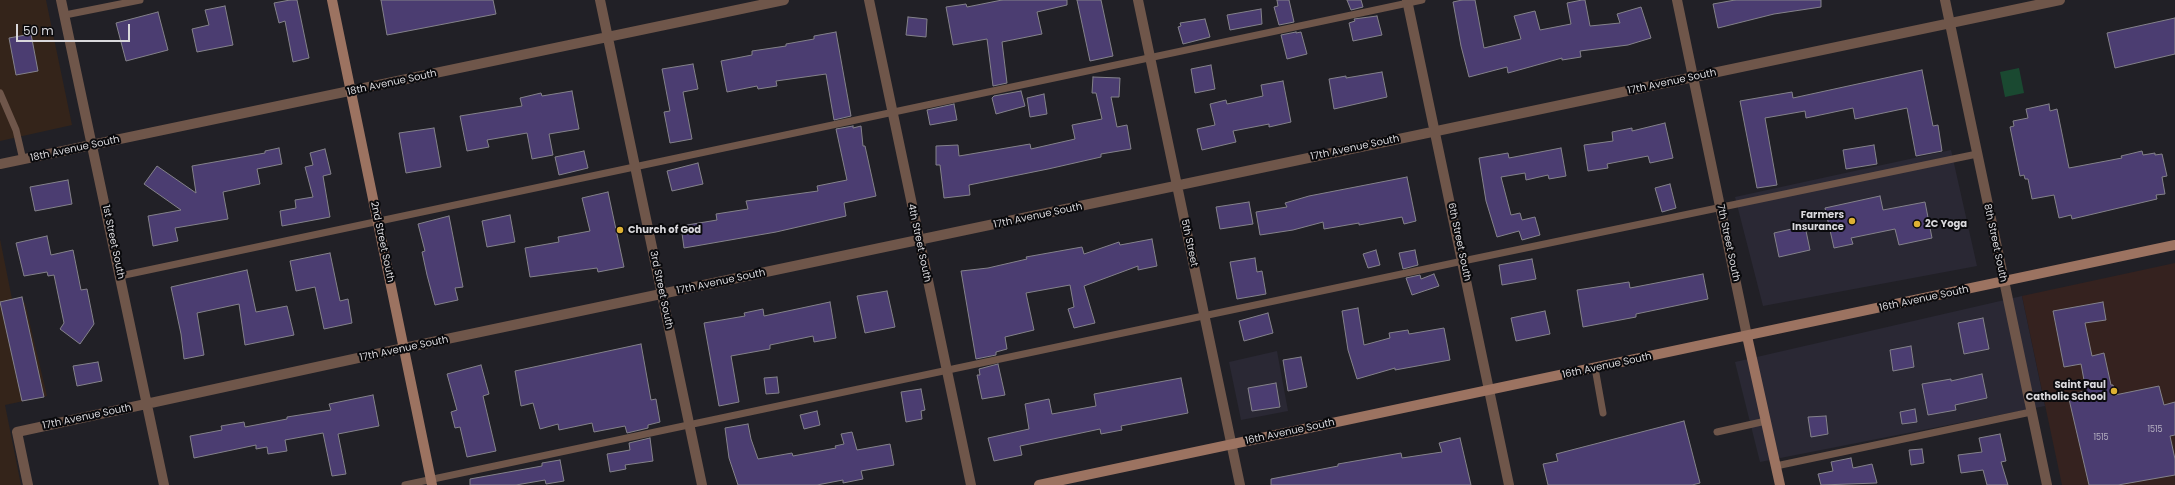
<!DOCTYPE html>
<html>
<head>
<meta charset="utf-8">
<style>
	body { margin:0 }
	#map { position:relative; width:2175px; height:485px; overflow:hidden; background:#212026; font-family:Poppins,sans-serif }
	canvas { display:block }
	.scale { position:absolute; left:16px; top:24px; width:114px; height:18px; box-sizing:border-box; border:2px solid #d9d8dc; border-top:0; padding-left:5px; font-size:12px; line-height:14px; white-space:nowrap; color:#d9d8dc; -webkit-text-stroke:3px #0a0a0d; paint-order:stroke }
</style>
</head>
<body>
<div id="map">
<canvas width="2175" height="485"></canvas>
<div class="scale">50 m</div>
</div>
<script>
const ctx = document.querySelector('canvas').getContext('2d');
ctx.lineJoin = 'round';
function fill(path, color) {
  ctx.fillStyle = color;
  ctx.fill(path, 'evenodd');
}
function shape(rows) {
  const path = new Path2D();
  for (const r of rows) {
    path.moveTo(r[0], r[1]);
    for (let i = 2; i < r.length; i += 2) path.lineTo(r[i], r[i + 1]);
  }
  return path;
}
function strokePath(path, color, width, dash) {
  ctx.strokeStyle = color;
  ctx.lineWidth = width;
  ctx.lineCap = dash ? 'butt' : 'round';
  ctx.setLineDash(dash || []);
  ctx.stroke(path);
}
function drawText(font, color, halo, rows, align = 'center') {
  ctx.font = font + ' Poppins,sans-serif';
  ctx.lineWidth = 4;
  ctx.setLineDash([]);
  ctx.textBaseline = 'middle';
  ctx.strokeStyle = halo;
  ctx.fillStyle = color;
  for (const [text, x, y, turn = 0] of rows) {
    ctx.save();
    ctx.translate(x, y);
    ctx.rotate((+turn || 0) * Math.PI / 180);
    ctx.textAlign = isNaN(turn) ? turn : align;
    if (halo) ctx.strokeText(text, 0, 0);
    ctx.fillText(text, 0, 0);
    ctx.restore();
  }
}
const built = shape([
	[1951,150,1977,266,1763,306,1735,197],
	[2022,296,2045,406,1760,462,1735,362],
	[1277,351,1288,411,1241,420,1229,362]
]);
const industrial = shape([
	[0,0,46,0,72,125,0,141],
	[0,239,13,304,25,303,47,396,5,405,21,485,0,485]
]);
const education = shape([
	[2175,263,2175,485,2062,485,2022,296]
]);
const green = shape([
	[2019,68,2024,93,2005,97,2000,72]
]);
const building = shape([
	[290,0,297,0,309,58,293,62,285,21,279,23,274,3,290,0],
	[381,0,493,0,496,14,387,35,381,0],
	[1002,0,1067,0,1067,5,1037,12,1042,34,1002,42,1007,83,993,86,987,39,953,45,946,7,966,4,967,7,1002,0],
	[1077,0,1101,0,1113,56,1090,61,1077,0],
	[1277,0,1289,0,1294,22,1279,25,1274,7,1278,6,1277,0],
	[1347,0,1361,0,1363,7,1351,10,1347,0],
	[1462,0,1475,0,1484,48,1521,39,1514,16,1535,11,1540,30,1571,24,1567,3,1582,0,1585,0,1590,26,1620,23,1617,14,1641,7,1651,38,1628,45,1580,51,1581,57,1562,60,1562,58,1508,73,1507,67,1469,77,1461,46,1453,2,1462,0],
	[1735,0,1821,0,1821,7,1774,14,1718,28,1713,4,1735,0],
	[225,6,233,45,197,52,192,29,209,25,205,10,225,6],
	[1261,9,1262,24,1230,30,1227,15,1261,9],
	[158,12,168,50,126,61,116,23,158,12],
	[1377,16,1382,35,1353,41,1349,23,1355,21,1354,19,1377,16],
	[908,17,927,19,926,37,906,35,908,17],
	[2175,18,2175,54,2115,68,2107,33,2175,18],
	[1205,19,1210,37,1183,44,1178,27,1181,26,1180,23,1205,19],
	[836,32,851,116,834,120,826,74,776,81,777,86,758,89,757,86,727,92,721,61,752,55,752,51,786,46,786,44,814,39,814,36,836,32],
	[1296,32,1296,33,1301,32,1307,54,1287,59,1281,35,1296,32],
	[31,34,38,71,16,75,9,38,31,34],
	[693,64,698,89,683,92,692,139,670,143,664,112,670,111,662,69,693,64],
	[1211,65,1215,89,1195,93,1191,69,1211,65],
	[1922,70,1933,126,1938,125,1942,151,1916,156,1907,108,1855,119,1853,108,1806,118,1805,111,1765,118,1777,185,1757,188,1740,101,1792,92,1793,98,1922,70],
	[1382,72,1387,97,1334,109,1329,79,1346,76,1346,78,1382,72],
	[1093,77,1120,78,1119,97,1111,97,1117,127,1127,125,1131,149,1101,154,1101,157,1048,169,969,185,970,195,944,198,940,165,936,165,936,146,958,145,959,156,1030,144,1031,149,1075,139,1072,125,1102,119,1096,93,1092,93,1093,77],
	[1283,81,1291,122,1269,127,1269,124,1233,131,1236,142,1202,150,1197,129,1215,125,1210,104,1226,100,1227,104,1263,96,1261,85,1283,81],
	[572,91,579,129,549,134,553,155,532,159,527,133,487,140,489,147,467,151,460,116,522,106,520,98,541,93,542,96,572,91],
	[1021,91,1025,106,996,114,992,98,994,96,1021,91],
	[1044,94,1047,114,1030,117,1027,98,1044,94],
	[954,104,957,120,930,125,927,110,954,104],
	[2049,104,2050,111,2057,109,2069,168,2122,158,2121,156,2142,151,2143,155,2155,153,2155,155,2162,154,2167,176,2162,177,2165,194,2156,195,2157,199,2072,219,2071,215,2059,218,2054,195,2032,199,2028,179,2025,179,2024,175,2020,176,2010,127,2014,126,2013,121,2028,118,2026,109,2049,104],
	[1665,123,1673,158,1650,163,1648,156,1607,164,1608,168,1588,171,1584,145,1613,141,1612,132,1632,128,1632,131,1665,123],
	[853,126,853,128,861,126,863,146,865,146,876,196,844,203,846,216,776,232,684,248,681,226,717,220,716,214,748,209,746,201,818,191,817,186,847,180,836,129,853,126],
	[434,128,441,167,406,173,399,133,434,128],
	[1874,145,1877,164,1846,169,1843,150,1874,145],
	[279,148,282,164,257,169,260,184,223,192,228,219,175,228,178,241,153,246,148,216,181,210,144,184,157,166,196,193,192,166,265,153,265,151,279,148],
	[1561,148,1566,176,1549,179,1548,175,1526,180,1525,173,1501,177,1511,215,1520,213,1522,220,1535,217,1540,235,1522,240,1519,231,1497,237,1486,201,1479,158,1508,153,1509,158,1561,148],
	[325,149,331,174,323,176,330,217,282,226,280,211,296,208,295,200,313,197,305,167,313,165,310,153,325,149],
	[584,151,588,168,559,175,555,157,584,151],
	[698,163,703,184,672,191,667,171,698,163],
	[1407,177,1416,221,1404,224,1402,217,1359,225,1359,223,1324,229,1323,222,1293,230,1260,235,1256,212,1287,207,1285,203,1309,196,1407,177],
	[68,180,72,204,35,211,30,187,68,180],
	[1670,184,1676,208,1662,212,1655,188,1670,184],
	[608,192,624,267,598,272,597,268,530,277,525,248,559,242,558,237,590,231,582,198,608,192],
	[1880,196,1883,210,1925,202,1932,238,1899,245,1895,229,1851,238,1853,244,1834,248,1825,208,1880,196],
	[1249,202,1253,224,1220,229,1216,207,1249,202],
	[510,215,515,242,487,247,482,221,510,215],
	[449,216,463,287,455,288,458,300,435,305,427,275,422,252,425,251,418,224,449,216],
	[1805,226,1810,250,1779,257,1774,233,1805,226],
	[47,236,51,255,73,250,81,290,87,289,94,324,80,344,60,329,64,323,54,275,48,276,47,272,24,276,16,243,47,236],
	[1152,239,1157,266,1138,270,1138,266,1084,286,1095,323,1074,328,1068,309,1074,307,1070,285,1026,293,1034,330,1005,337,1007,349,996,352,996,355,976,359,961,271,988,268,1027,259,1026,257,1082,247,1084,254,1119,242,1120,245,1152,239],
	[1376,250,1380,265,1368,268,1363,254,1376,250],
	[1415,250,1418,265,1403,269,1399,253,1415,250],
	[330,253,340,301,348,299,352,323,324,329,315,287,296,291,290,261,330,253],
	[1255,258,1257,272,1262,271,1266,294,1237,299,1230,262,1255,258],
	[1532,259,1536,279,1502,285,1499,265,1532,259],
	[247,270,256,312,287,306,294,335,245,345,239,304,197,313,204,355,184,359,181,334,171,287,247,270],
	[1434,274,1439,286,1412,295,1406,278,1420,275,1421,279,1434,274],
	[1703,274,1708,299,1636,314,1636,317,1583,327,1577,290,1629,282,1630,288,1703,274],
	[887,291,895,327,865,333,857,296,887,291],
	[22,297,44,397,22,401,0,302,22,297],
	[830,302,836,338,814,342,813,336,770,345,770,349,731,356,739,402,719,406,704,323,745,316,744,313,763,309,764,316,830,302],
	[2103,302,2106,320,2085,323,2092,356,2104,353,2111,385,2113,385,2115,395,2159,386,2164,405,2175,402,2175,435,2170,436,2175,459,2175,475,2118,485,2089,485,2068,395,2086,391,2081,364,2064,367,2053,311,2103,302],
	[1358,308,1364,345,1390,338,1389,333,1408,330,1409,334,1444,328,1450,360,1395,370,1395,368,1357,379,1348,350,1342,311,1358,308],
	[1545,311,1550,334,1516,341,1511,318,1545,311],
	[1268,313,1273,333,1244,341,1239,321,1268,313],
	[1983,318,1989,349,1964,354,1958,323,1983,318],
	[641,344,651,400,656,399,660,422,648,425,648,428,627,433,625,426,594,432,592,423,559,430,558,424,540,429,533,403,521,406,515,371,641,344],
	[1911,346,1914,367,1893,371,1890,350,1911,346],
	[1301,357,1307,387,1288,391,1283,360,1301,357],
	[98,362,102,381,77,386,73,366,98,362],
	[998,364,1005,395,982,399,977,375,980,375,979,369,998,364],
	[481,365,489,394,483,396,496,451,467,457,460,427,455,428,451,412,457,410,447,374,481,365],
	[1982,374,1987,398,1955,405,1956,410,1928,415,1922,384,1951,379,1951,381,1982,374],
	[777,377,779,393,766,394,764,378,777,377],
	[1181,378,1188,413,1121,426,1122,430,1101,434,1100,429,1020,446,1022,455,994,461,988,438,1029,429,1025,404,1049,399,1052,414,1096,406,1094,394,1181,378],
	[1276,383,1280,407,1252,411,1248,388,1276,383],
	[921,389,925,410,921,411,922,419,906,422,901,392,921,389],
	[373,395,379,426,338,434,346,474,332,476,323,433,285,440,287,451,268,454,267,447,256,449,256,445,194,458,190,436,222,430,221,426,244,422,245,427,287,419,287,417,331,410,329,404,373,395],
	[1915,409,1917,422,1902,424,1900,412,1915,409],
	[817,411,820,425,804,429,800,415,817,411],
	[1826,416,1828,434,1811,437,1808,417,1826,416],
	[1684,421,1700,483,1692,485,1548,485,1543,464,1558,461,1556,454,1684,421],
	[748,424,751,439,758,459,792,453,793,456,836,448,835,446,844,444,841,434,852,432,857,450,890,444,894,465,861,471,863,479,843,483,843,480,817,485,738,485,729,458,725,428,748,424],
	[2000,434,2006,461,2001,462,2008,485,1987,485,1983,470,1961,473,1958,455,1982,452,1979,438,2000,434],
	[650,438,653,461,625,465,626,469,610,472,607,454,630,450,629,443,650,438],
	[1460,438,1471,485,1271,485,1271,479,1338,466,1338,464,1401,453,1402,458,1442,452,1439,443,1460,438],
	[1922,449,1924,463,1911,465,1909,450,1922,449],
	[1851,458,1853,468,1872,464,1877,483,1821,485,1818,474,1833,471,1831,462,1851,458],
	[560,460,564,481,546,484,545,480,516,485,470,485,470,479,542,466,542,463,560,460]
]);
const lane = shape([
	[65,15,140,0],
	[0,93,16,130,23,160],
	[120,276,1422,0],
	[1595,368,1603,413],
	[1717,432,1766,421],
	[1776,466,2031,412],
	[405,485,1463,261,1977,154]
]);
const street = shape([
	[61,0,164,485],
	[600,0,702,485],
	[869,0,971,485],
	[1138,0,1240,485],
	[1407,0,1509,485],
	[1677,0,1747,336],
	[1945,0,2047,485],
	[0,164,784,0],
	[28,485,17,432,404,348,2060,0]
]);
const secondary = shape([
	[332,0,432,485],
	[1747,336,1780,485],
	[1039,485,2175,245]
]);
const markers = [
	[1852,221,4,"#deb133"],
	[1917,224,4,"#deb133"],
	[620,230,4,"#deb133"],
	[2114,391,4,"#deb133"]
];
const numberNames = [
	["1515",2155,430],
	["1515",2101,438]
];
const streetNames = [
	["17th Avenue South",1672,82,-12],
	["18th Avenue South",392,83,-12],
	["17th Avenue South",1355,148,-12],
	["18th Avenue South",75,149,-12],
	["17th Avenue South",1038,216,-12],
	["1st Street South",113,242,78],
	["2nd Street South",382,242,78],
	["6th Street South",1459,242,78],
	["4th Street South",919,243,78],
	["5th Street",1189,243,78],
	["7th Street South",1728,243,78],
	["8th Street South",1995,243,78],
	["17th Avenue South",721,282,-12],
	["3rd Street South",661,290,78],
	["16th Avenue South",1924,299,-12],
	["17th Avenue South",404,349,-12],
	["16th Avenue South",1607,366,-12],
	["17th Avenue South",87,417,-12],
	["16th Avenue South",1290,432,-12]
];
const poiNames = [
	["Farmers",1844,215],
	["Insurance",1844,227],
	["2C Yoga",1925,224,"left"],
	["Church of God",628,230,"left"],
	["Saint Paul",2106,385],
	["Catholic School",2106,397]
];
fill(built, '#2a2834');
fill(industrial, '#34241a');
fill(education, '#35221f');
fill(green, '#1a4931');
fill(building, '#4b3d71');
strokePath(building, '#84828a', 1);
strokePath(lane, '#6f564a', 7);
strokePath(street, '#6f564a', 10);
strokePath(secondary, '#9c7361', 10);
for (const [x, y, r, color] of markers) {
  const dot = new Path2D();
  dot.arc(x, y, r, 0, 2 * Math.PI);
  ctx.fillStyle = color;
  ctx.fill(dot);
  strokePath(dot, '#0a0a0d', 1.5);
}
drawText('8px', '#b6b1c1', null, numberNames);
drawText('10px', '#d9d8dc', '#0a0a0d', streetNames);
drawText('bold 10px', '#d9d8dc', '#0a0a0d', poiNames, 'right');
</script>
</body>
</html>
